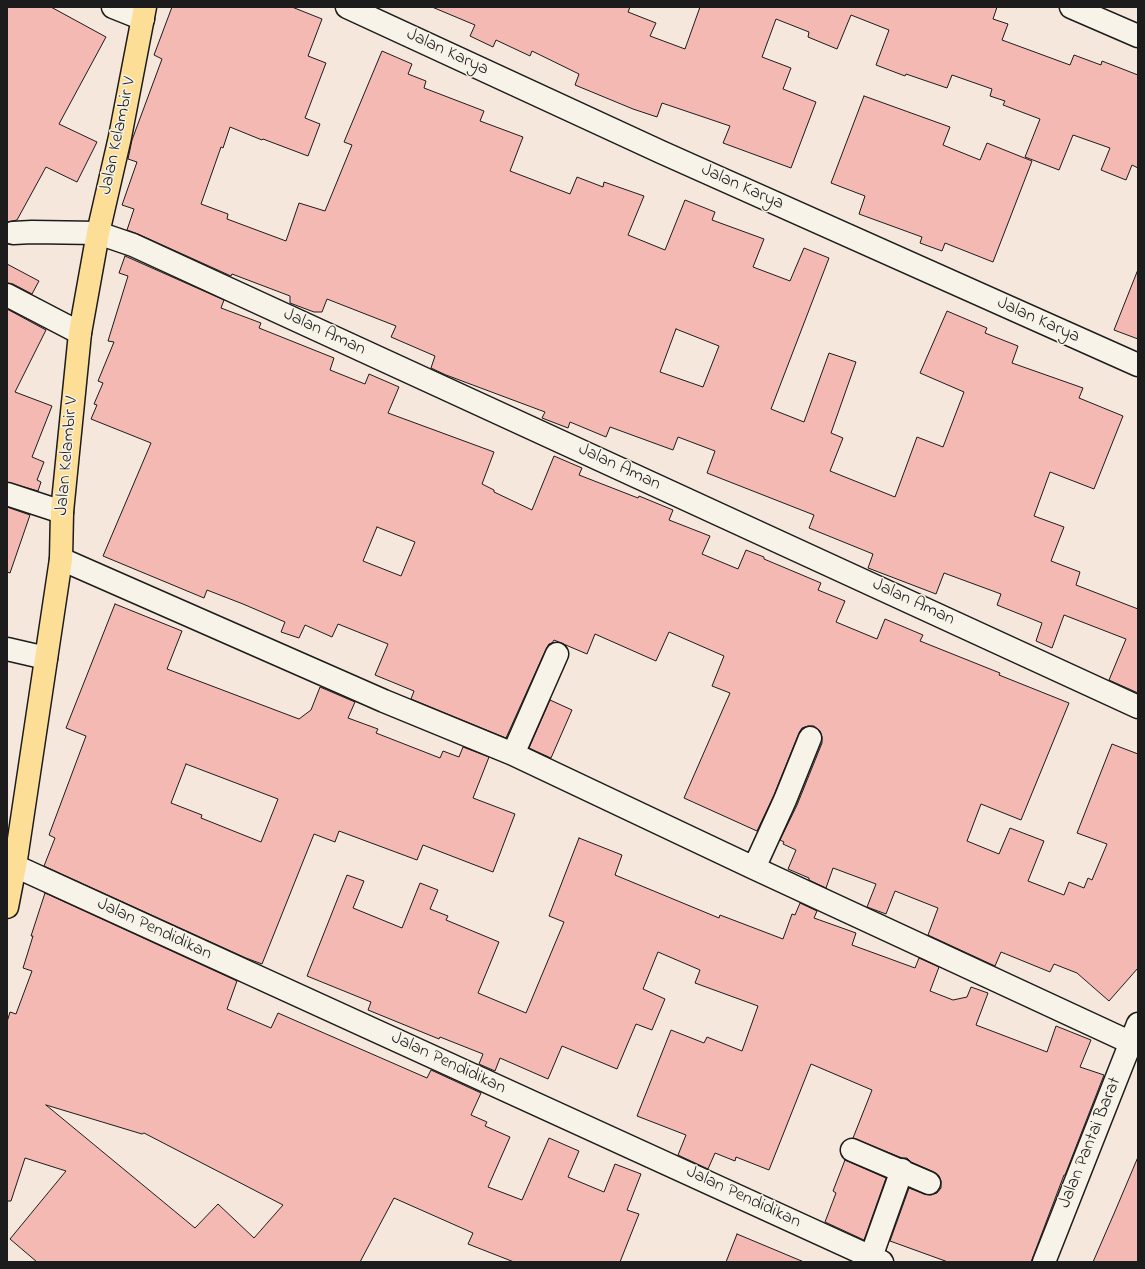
<!DOCTYPE html>
<html>
<head>
<meta charset="utf-8">
<style>
	body { margin:0 }
	#map { position:relative; width:1145px; height:1269px; overflow:hidden; background:#f6e7dd; font-family:"Indie Flower",sans-serif }
	canvas { display:block }
	.frame { position:absolute; inset:0; border:8px solid #1c1c1c; pointer-events:none }
</style>
</head>
<body>
<div id="map">
<canvas width="1145" height="1269"></canvas>
<div class="frame"></div>
</div>
<script>
const ctx = document.querySelector('canvas').getContext('2d');
ctx.lineJoin = 'round';
function fill(path, color) {
  ctx.fillStyle = color;
  ctx.fill(path, 'evenodd');
}
function shape(rows) {
  const path = new Path2D();
  for (const r of rows) {
    path.moveTo(r[0], r[1]);
    for (let i = 2; i < r.length; i += 2) path.lineTo(r[i], r[i + 1]);
  }
  return path;
}
function strokePath(path, color, width, dash) {
  ctx.strokeStyle = color;
  ctx.lineWidth = width;
  ctx.lineCap = dash ? 'butt' : 'round';
  ctx.setLineDash(dash || []);
  ctx.stroke(path);
}
function drawText(font, color, halo, rows, align = 'center') {
  ctx.font = font + ' "Indie Flower",sans-serif';
  ctx.lineWidth = 3;
  ctx.setLineDash([]);
  ctx.textBaseline = 'middle';
  ctx.strokeStyle = halo;
  ctx.fillStyle = color;
  for (const [text, x, y, turn = 0] of rows) {
    ctx.save();
    ctx.translate(x, y);
    ctx.rotate((+turn || 0) * Math.PI / 180);
    ctx.textAlign = isNaN(turn) ? turn : align;
    if (halo) ctx.strokeText(text, 0, 0);
    ctx.fillText(text, 0, 0);
    ctx.restore();
  }
}
const building = shape([
	[7,7,51,7,106,37,59,124,97,142,77,182,46,167,17,220,7,222,7,7],
	[172,7,292,7,322,19,308,56,326,63,305,118,320,124,308,156,263,139,262,140,230,127,223,148,221,147,201,204,228,214,227,219,286,241,299,203,325,211,352,145,344,142,382,51,412,64,408,74,426,81,424,88,484,111,480,121,523,137,510,171,570,194,577,177,603,187,604,182,644,196,628,235,665,250,685,200,715,212,712,220,764,239,753,267,790,281,804,248,829,258,771,409,804,422,829,353,856,362,831,433,843,438,830,471,895,497,917,437,943,447,964,392,920,373,947,311,987,328,985,333,1018,346,1012,363,1083,388,1079,398,1123,416,1094,489,1050,472,1034,516,1064,527,1051,561,1080,572,1076,585,1138,609,1138,693,1109,680,1126,639,1064,615,1052,648,1036,641,1042,623,997,605,1001,594,944,573,936,594,868,568,873,554,809,528,814,515,707,473,715,451,678,437,673,450,610,427,606,437,570,422,568,428,542,418,545,412,446,375,431,368,435,356,391,337,396,326,327,299,322,312,314,312,290,303,290,296,232,274,231,276,138,234,127,230,134,209,122,205,137,162,128,159,132,140,162,59,154,55,172,7],
	[676,329,719,346,703,387,660,372,676,329],
	[432,7,630,7,628,12,656,23,650,36,685,49,700,7,997,7,993,19,1008,24,1002,40,1070,65,1074,55,1101,65,1102,61,1138,75,1138,168,1132,165,1126,180,1101,170,1110,148,1073,135,1059,170,1025,157,1040,119,1003,105,1005,101,990,96,992,89,952,75,947,88,906,74,905,76,876,65,889,30,851,15,837,49,808,37,809,32,776,19,762,57,791,68,783,89,816,102,791,168,723,143,730,126,662,103,657,117,633,109,575,85,579,74,532,51,530,56,496,40,493,47,470,36,475,25,432,7],
	[864,96,950,127,943,145,980,160,987,143,1032,161,993,262,945,243,942,251,920,243,922,237,859,214,865,196,831,183,864,96],
	[125,256,224,300,221,308,261,323,259,328,334,358,330,370,365,384,369,374,399,387,388,413,494,452,482,484,494,490,494,492,532,510,554,456,582,468,579,475,638,498,639,496,673,510,669,520,710,536,702,554,738,569,746,550,764,557,764,559,821,583,818,590,845,601,836,622,877,639,885,619,923,635,920,641,1000,673,999,675,1069,703,1021,820,981,804,967,841,999,854,1010,828,1044,841,1028,881,1064,895,1069,882,1084,888,1088,878,1092,880,1107,844,1077,833,1112,744,1138,754,1138,968,1109,1001,1077,973,1054,964,1050,972,1001,952,995,966,928,935,938,908,895,891,886,914,867,907,876,884,833,868,826,888,809,880,809,878,788,869,796,850,783,844,784,842,780,840,797,805,822,743,822,737,820,731,814,726,808,726,802,728,799,733,774,795,757,831,684,798,730,693,712,686,724,656,669,632,656,661,595,634,587,654,554,640,552,643,549,644,546,649,506,738,411,699,414,691,375,675,388,644,338,624,332,637,305,625,299,638,281,632,285,622,243,604,207,590,204,598,103,556,151,443,91,419,97,405,94,404,103,383,98,381,114,342,108,341,128,276,119,273,125,256],
	[377,527,415,542,401,576,363,561,377,527],
	[7,264,39,281,32,294,13,284,7,283,7,264],
	[1137,272,1138,272,1138,339,1114,330,1137,272],
	[7,309,46,330,15,392,52,406,32,457,44,462,37,480,41,482,38,491,7,482,7,309],
	[7,507,30,515,10,573,7,572,7,507],
	[115,604,182,631,167,669,299,719,311,710,320,687,355,702,348,718,378,729,376,733,440,758,443,751,459,757,463,747,489,757,473,798,515,814,493,872,423,845,417,860,339,831,335,842,314,834,262,964,246,958,44,866,55,838,49,835,86,736,66,728,115,604],
	[186,764,278,799,261,842,201,818,202,815,171,803,186,764],
	[550,700,572,710,551,758,529,748,550,700],
	[579,838,622,855,615,875,719,918,720,915,783,939,792,914,795,915,800,903,817,911,814,918,856,933,852,945,915,968,919,958,939,967,930,991,953,1000,967,997,971,987,988,993,976,1025,1047,1052,1056,1026,1091,1040,1080,1067,1104,1075,1065,1175,1064,1175,1031,1262,948,1262,890,1241,909,1188,924,1194,931,1195,937,1193,941,1188,941,1181,939,1176,934,1172,911,1162,907,1158,902,1158,853,1138,872,1090,811,1064,769,1170,736,1157,735,1161,715,1153,708,1169,678,1155,686,1135,637,1116,671,1030,704,1043,707,1037,742,1051,758,1006,695,983,700,970,658,952,643,989,665,999,652,1030,636,1024,617,1069,562,1046,548,1079,500,1058,495,1071,479,1064,483,1054,440,1037,439,1039,368,1010,371,1002,307,976,347,875,364,881,353,908,402,928,420,883,438,890,430,909,448,916,446,920,499,942,478,993,526,1013,564,922,549,916,579,838],
	[45,893,237,981,227,1009,271,1028,278,1013,427,1078,431,1070,481,1093,471,1115,487,1122,485,1126,510,1137,488,1187,522,1200,549,1138,579,1151,568,1177,604,1192,615,1164,641,1174,627,1210,639,1214,620,1262,514,1262,468,1244,473,1233,394,1198,360,1262,37,1262,10,1239,66,1171,25,1158,11,1201,7,1201,7,1022,10,1012,16,1014,32,971,23,968,33,936,31,936,45,893],
	[46,1105,142,1134,144,1133,283,1205,254,1238,218,1204,195,1228,46,1105],
	[1138,1157,1138,1262,1093,1262,1116,1209,1138,1157],
	[845,1160,886,1178,864,1240,825,1222,836,1193,833,1191,845,1160],
	[737,1234,804,1262,726,1262,737,1234]
]);
const minor = shape([
	[113,7,143,19],
	[347,7,661,152,1138,365],
	[1071,7,1138,36],
	[13,233,32,232,98,233,133,245,1138,707],
	[7,295,80,333],
	[7,494,62,512],
	[61,559,384,701,513,754,754,868,1138,1046],
	[7,649,46,658],
	[513,754,557,654],
	[15,866,882,1262],
	[754,868,785,800,810,738],
	[852,1150,929,1183],
	[871,1257,902,1170],
	[1044,1262,1138,1024]
]);
const major = shape([
	[7,907,15,866,61,559,62,512,80,333,98,233,120,137,145,7]
]);
const streetNames = [
	["Jalan Karya",447,53,25],
	["Jalan Kelambir V",119,136,-78],
	["Jalan Karya",742,188,24],
	["Jalan Karya",1038,321,24],
	["Jalan Aman",324,333,25],
	["Jalan Kelambir V",68,456,-85],
	["Jalan Aman",619,468,25],
	["Jalan Aman",913,603,25],
	["Jalan Pendidikan",154,930,25],
	["Jalan Pendidikan",448,1064,25],
	["Jalan Pantai Barat",1091,1143,-68],
	["Jalan Pendidikan",743,1198,25]
];
fill(building, '#f4b9b3');
strokePath(building, '#1c1c1c', 1);
strokePath(minor, '#1c1c1c', 25);
strokePath(major, '#1c1c1c', 25);
strokePath(minor, '#f7f3e8', 22);
strokePath(major, '#fdde96', 22);
drawText('18px', '#1c1c1c', '#f7f3e8', streetNames);
</script>
</body>
</html>
